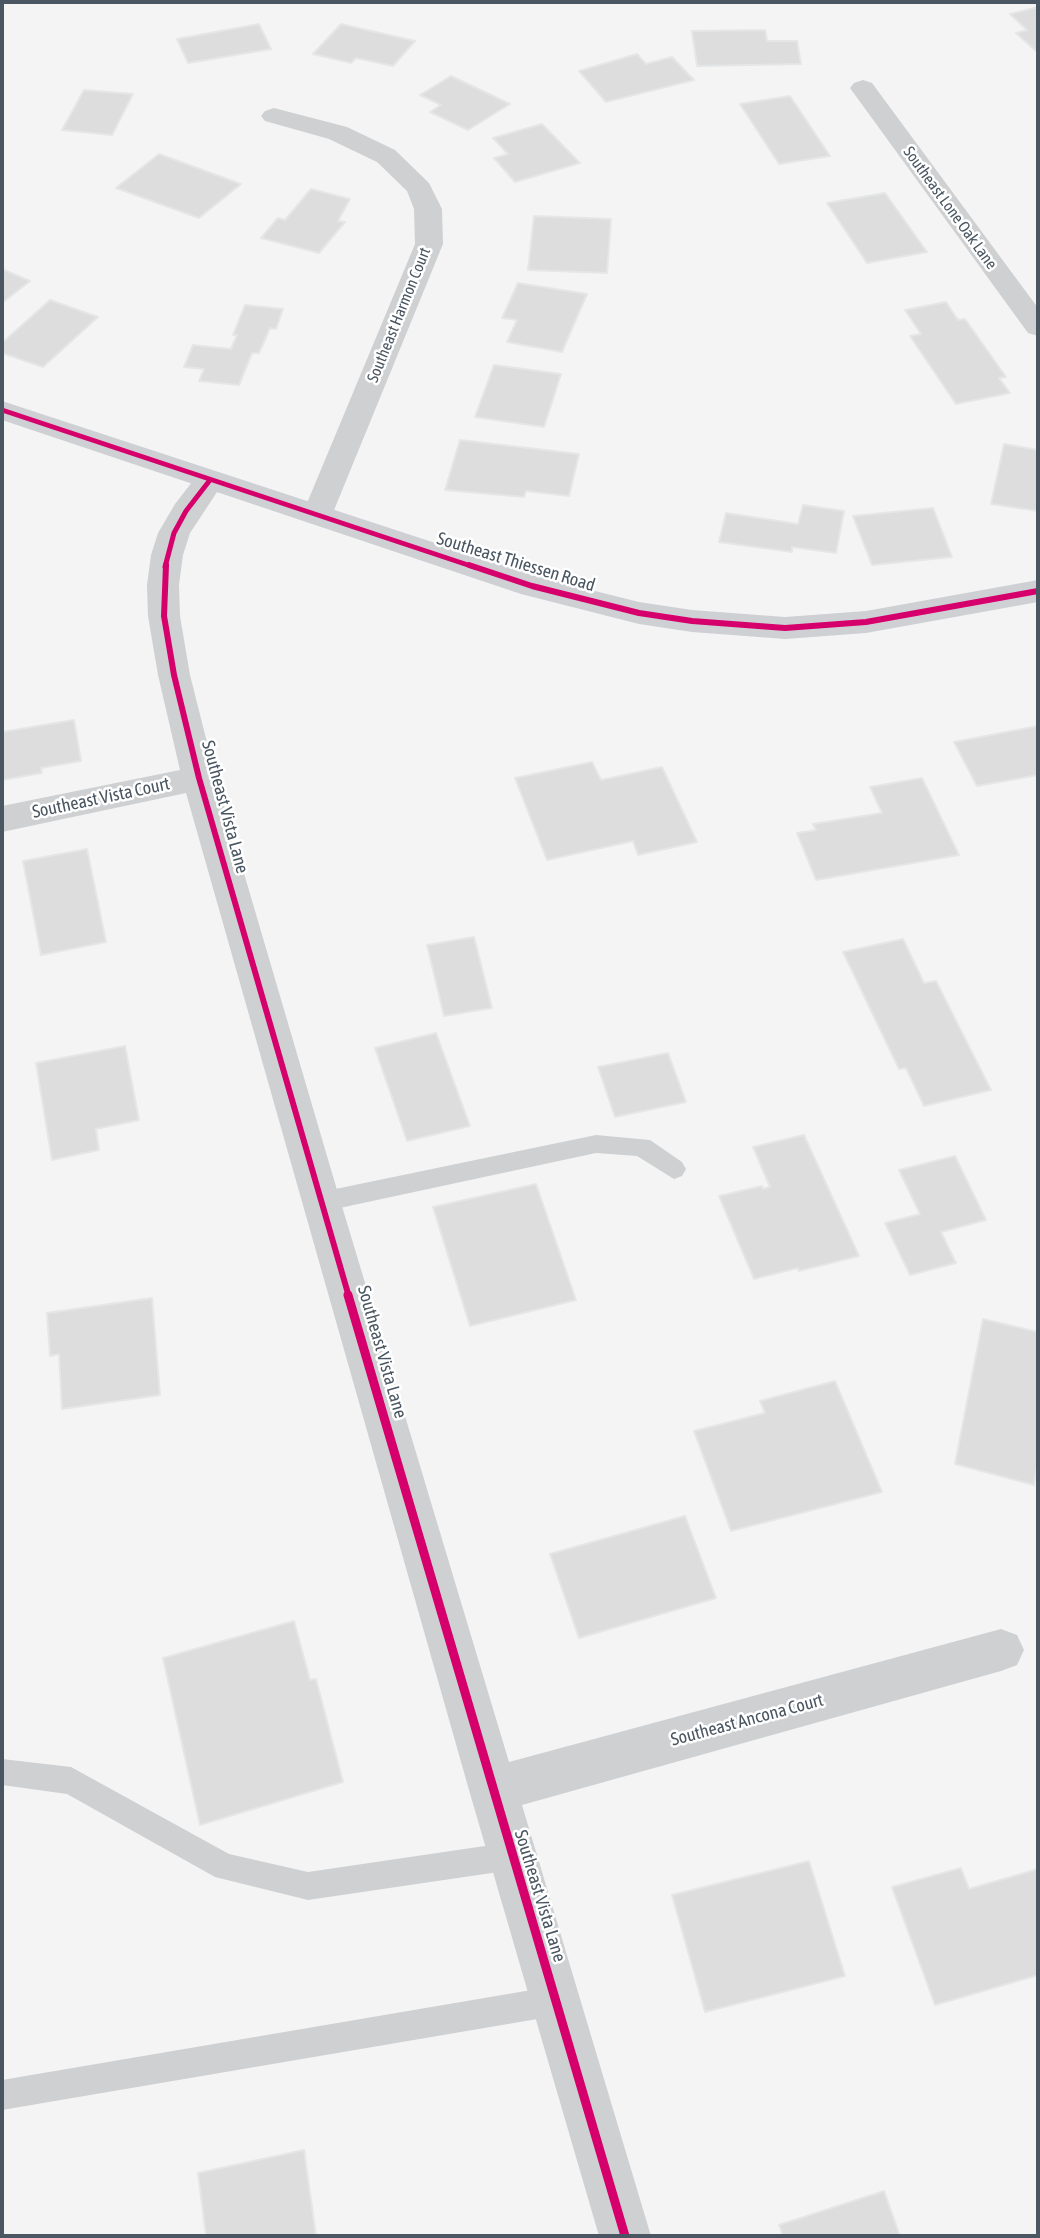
<!DOCTYPE html>
<html>
<head>
<meta charset="utf-8">
<style>
	body { margin:0 }
	#map { position:relative; width:1040px; height:2238px; overflow:hidden; background:#f4f4f4; font-family:"Asap Condensed",sans-serif }
	canvas { display:block }
	.frame { position:absolute; inset:0; border:4px solid #4a5661; pointer-events:none }
</style>
</head>
<body>
<div id="map">
<canvas width="1040" height="2238"></canvas>
<div class="frame"></div>
</div>
<script>
const ctx = document.querySelector('canvas').getContext('2d');
ctx.lineJoin = 'round';
function fill(path, color) {
  ctx.fillStyle = color;
  ctx.fill(path, 'evenodd');
}
function shape(rows) {
  const path = new Path2D();
  for (const r of rows) {
    path.moveTo(r[0], r[1]);
    for (let i = 2; i < r.length; i += 2) path.lineTo(r[i], r[i + 1]);
  }
  return path;
}
function strokePath(path, color, width, dash) {
  ctx.strokeStyle = color;
  ctx.lineWidth = width;
  ctx.lineCap = dash ? 'butt' : 'round';
  ctx.setLineDash(dash || []);
  ctx.stroke(path);
}
function drawText(font, color, halo, rows, align = 'center') {
  ctx.font = font + ' "Asap Condensed",sans-serif';
  ctx.lineWidth = 5;
  ctx.setLineDash([]);
  ctx.textBaseline = 'middle';
  ctx.strokeStyle = halo;
  ctx.fillStyle = color;
  for (const [text, x, y, turn = 0] of rows) {
    ctx.save();
    ctx.translate(x, y);
    ctx.rotate((+turn || 0) * Math.PI / 180);
    ctx.textAlign = isNaN(turn) ? turn : align;
    if (halo) ctx.strokeText(text, 0, 0);
    ctx.fillText(text, 0, 0);
    ctx.restore();
  }
}
const building = shape([
	[1038,7,1038,53,1016,33,1027,30,1010,14,1038,7],
	[259,24,271,49,188,63,177,39,259,24],
	[341,24,415,41,393,66,356,58,351,63,313,54,341,24],
	[765,30,767,41,797,41,801,64,697,66,692,31,765,30],
	[637,54,646,64,672,57,694,80,606,102,579,71,637,54],
	[451,76,510,104,468,130,430,112,441,105,420,95,451,76],
	[84,90,133,94,112,135,62,130,84,90],
	[790,96,830,156,779,164,740,104,790,96],
	[542,124,580,163,515,182,494,158,508,154,493,138,542,124],
	[159,154,241,184,199,218,116,188,159,154],
	[311,189,350,199,338,221,345,222,319,253,261,238,278,218,285,220,311,189],
	[885,193,927,252,867,263,827,203,885,193],
	[534,216,611,219,607,273,528,270,534,216],
	[2,269,30,281,2,303,2,269],
	[518,283,587,294,562,352,507,342,517,320,502,318,518,283],
	[50,300,98,317,43,367,2,353,2,343,50,300],
	[946,302,958,320,965,319,1006,377,999,378,1010,393,956,404,910,336,921,334,905,310,946,302],
	[245,305,283,309,276,329,270,328,259,353,252,353,239,385,199,381,204,369,184,367,193,345,231,349,237,335,233,335,245,305],
	[494,365,561,374,544,427,475,417,494,365],
	[460,440,579,454,569,496,526,491,524,497,445,490,460,440],
	[1004,444,1038,450,1038,511,991,504,1004,444],
	[803,505,844,511,836,553,792,547,792,552,719,542,726,513,798,524,803,505],
	[933,508,952,557,872,565,853,516,933,508],
	[74,720,81,761,41,768,42,773,2,780,2,732,74,720],
	[1038,726,1038,775,977,786,954,742,1038,726],
	[592,762,601,780,662,767,697,842,638,855,633,841,547,860,515,778,592,762],
	[922,778,959,855,816,880,797,833,816,830,813,824,882,813,870,787,922,778],
	[87,849,106,942,41,955,23,861,87,849],
	[474,937,492,1008,444,1016,427,945,474,937],
	[903,939,924,983,936,981,991,1090,924,1106,906,1068,899,1069,843,952,903,939],
	[436,1033,470,1126,407,1141,375,1048,436,1033],
	[125,1046,139,1120,96,1129,99,1150,52,1160,36,1063,125,1046],
	[668,1053,686,1102,615,1117,598,1067,668,1053],
	[804,1135,859,1256,799,1271,798,1268,754,1279,719,1196,762,1186,763,1189,770,1187,753,1147,804,1135],
	[955,1156,986,1220,941,1232,956,1263,910,1275,885,1223,920,1214,899,1170,955,1156],
	[536,1184,576,1300,470,1326,433,1207,536,1184],
	[152,1298,160,1395,62,1409,59,1354,50,1356,47,1313,152,1298],
	[983,1319,1038,1332,1038,1461,1034,1485,955,1464,983,1319],
	[835,1381,882,1492,731,1531,694,1431,765,1413,760,1401,835,1381],
	[685,1516,716,1598,579,1638,550,1554,685,1516],
	[294,1621,310,1680,316,1679,343,1782,200,1825,163,1658,294,1621],
	[809,1861,845,1976,705,2012,672,1895,809,1861],
	[961,1868,969,1889,1038,1869,1038,1975,935,2005,892,1887,961,1868],
	[304,2150,316,2236,206,2236,198,2173,304,2150],
	[884,2191,900,2236,783,2236,779,2225,884,2191]
]);
const lane = shape([
	[596,1135,650,1140,682,1162,686,1169,682,1176,674,1179,637,1156,596,1153,321,1212,313,1209,309,1202,313,1195,321,1192,596,1135],
	[2,1759,71,1767,229,1854,308,1872,512,1842,522,1846,526,1856,522,1866,512,1870,308,1900,215,1877,67,1794,2,1785,2,1759],
	[555,1986,565,1991,570,2001,565,2011,555,2016,2,2110,2,2080,555,1986]
]);
const street = shape([
	[863,80,872,83,1038,308,1038,336,1028,333,850,88,854,83,863,80],
	[274,108,347,127,395,150,429,183,442,209,443,244,332,515,328,522,317,525,306,522,302,515,415,244,414,209,407,191,377,162,329,139,265,121,261,116,265,111,274,108],
	[210,470,221,473,225,480,190,533,183,555,179,585,180,616,190,675,216,778,332,1173,509,1762,1001,1629,1017,1635,1024,1650,1017,1665,1001,1671,522,1805,651,2236,599,2236,469,1790,186,793,2,832,2,806,180,770,158,675,148,616,147,585,151,555,158,533,175,504,199,473,210,470]
]);
const secondary = shape([
	[2,401,539,577,639,602,692,610,785,617,866,611,1038,580,1038,602,866,633,785,639,692,632,639,624,521,594,2,420,2,401]
]);
const cyclewayFar2 = shape([
	[2,410,474,567],
	[165,567,174,533,186,511,210,480]
]);
const cyclewayFar1 = shape([
	[166,565,164,616,174,675,199,778,349,1297],
	[469,565,532,586,639,613,692,621,785,628,866,622,1038,591]
]);
const cycleway = shape([
	[348,1295,625,2236]
]);
const farStreetnames = [
	["Southeast Lone Oak Lane",950,208,54],
	["Southeast Harmon Court",399,315,-68]
];
const streetNames = [
	["Southeast Thiessen Road",516,562,17],
	["Southeast Vista Court",101,798,-12],
	["Southeast Vista Lane",225,807,75],
	["Southeast Vista Lane",382,1352,74],
	["Southeast Ancona Court",747,1720,-15],
	["Southeast Vista Lane",540,1896,73]
];
fill(building, '#ddddde');
strokePath(building, '#e5e6e7', 2);
fill(lane, '#ced0d2');
fill(street, '#ced0d2');
fill(secondary, '#ced0d4');
strokePath(cyclewayFar2, '#d6006c', 5);
strokePath(cyclewayFar1, '#d6006c', 6);
strokePath(cycleway, '#d6006c', 9);
drawText('16px', '#4a5661', '#fff', farStreetnames);
drawText('18px', '#4a5661', '#fff', streetNames);
</script>
</body>
</html>
